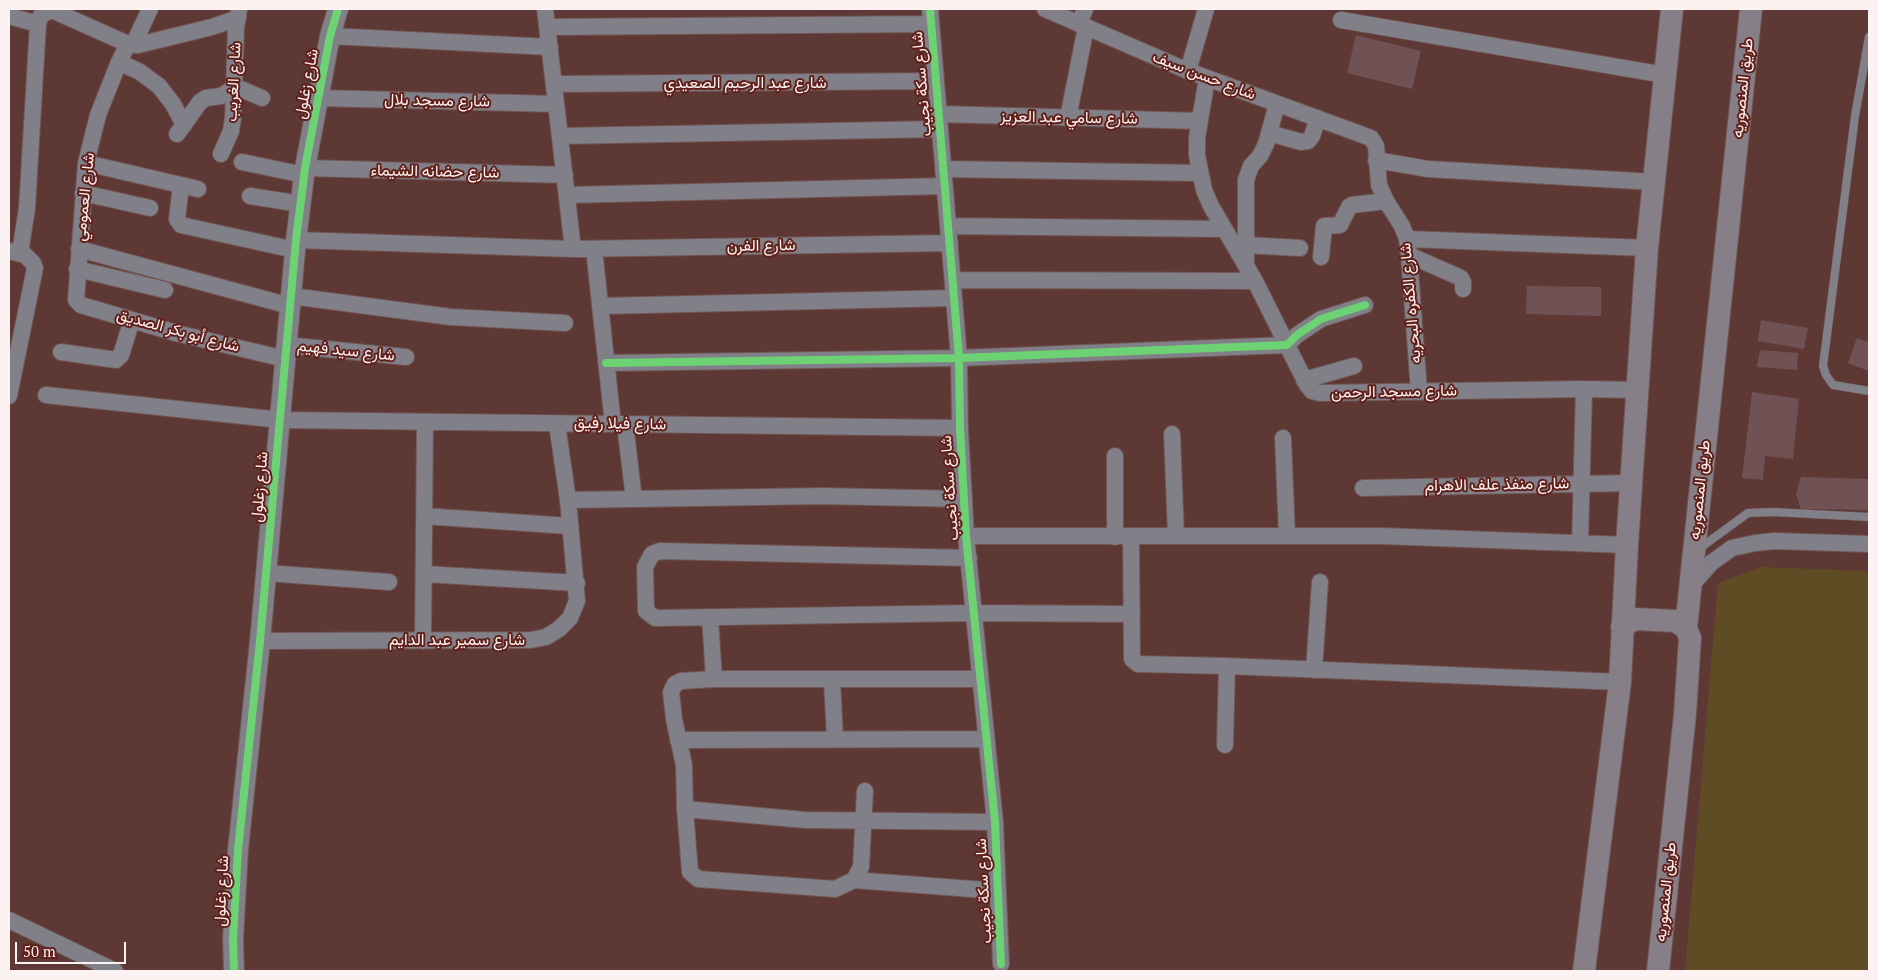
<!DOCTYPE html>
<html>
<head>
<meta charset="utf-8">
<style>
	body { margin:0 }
	#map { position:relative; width:1878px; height:980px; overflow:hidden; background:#5d3835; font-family:"PT Serif",serif }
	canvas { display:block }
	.frame { position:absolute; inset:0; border:10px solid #fbf2f1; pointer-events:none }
	.scale { position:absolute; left:15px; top:942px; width:111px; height:22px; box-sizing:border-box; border:2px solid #fbf2f1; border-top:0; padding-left:6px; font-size:15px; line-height:18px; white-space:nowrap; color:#fbf2f1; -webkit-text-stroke:4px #62201a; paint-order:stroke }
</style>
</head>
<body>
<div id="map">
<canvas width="1878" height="980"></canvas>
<div class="frame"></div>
<div class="scale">50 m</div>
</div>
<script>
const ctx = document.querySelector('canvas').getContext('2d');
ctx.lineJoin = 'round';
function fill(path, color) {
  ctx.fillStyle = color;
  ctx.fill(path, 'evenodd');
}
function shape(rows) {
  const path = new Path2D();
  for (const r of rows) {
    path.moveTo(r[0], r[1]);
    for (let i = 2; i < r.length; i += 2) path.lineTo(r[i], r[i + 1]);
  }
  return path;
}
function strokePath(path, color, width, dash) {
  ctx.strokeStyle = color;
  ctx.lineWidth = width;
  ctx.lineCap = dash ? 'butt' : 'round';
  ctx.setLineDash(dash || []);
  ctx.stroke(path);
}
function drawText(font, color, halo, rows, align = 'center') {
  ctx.font = font + ' "PT Serif",Vazirmatn,serif';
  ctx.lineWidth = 4;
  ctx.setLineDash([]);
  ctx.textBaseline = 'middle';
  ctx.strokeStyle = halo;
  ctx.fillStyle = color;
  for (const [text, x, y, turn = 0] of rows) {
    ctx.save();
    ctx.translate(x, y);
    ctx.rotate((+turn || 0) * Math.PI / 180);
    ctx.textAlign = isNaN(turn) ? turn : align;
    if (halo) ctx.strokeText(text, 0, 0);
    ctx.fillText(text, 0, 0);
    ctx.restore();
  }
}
const green = shape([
	[1761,567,1869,571,1869,971,1685,971,1718,583]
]);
const building = shape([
	[1356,35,1421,51,1412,89,1347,73],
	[1527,286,1601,287,1601,316,1526,314],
	[1761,320,1808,328,1804,349,1758,341],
	[1857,338,1869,342,1869,371,1848,363],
	[1760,350,1798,353,1797,370,1757,367],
	[1752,392,1799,399,1793,459,1765,456,1763,480,1742,478],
	[1801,477,1869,479,1869,510,1801,509,1796,494]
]);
const service = shape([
	[1869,37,1855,116,1823,366,1826,375,1833,385,1869,391],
	[1700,548,1748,513,1773,512,1869,517]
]);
const minor = shape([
	[545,9,573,249],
	[930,9,959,358,960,428,966,536,995,822,1001,964],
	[1045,9,1188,71,1371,138,1376,146,1379,185,1386,201,1402,226,1407,239,1409,255,1419,392],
	[9,16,38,24],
	[1341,20,1665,75],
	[1079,24,1085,9],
	[547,27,931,24],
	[330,36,550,47],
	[128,44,119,62,98,115,86,163,76,300,81,305,176,333,285,359],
	[133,45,150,9],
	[119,62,140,72,159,86,173,104,184,125],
	[1188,71,1206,9],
	[1207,78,1197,138,1197,155,1204,190,1211,206,1255,281,1307,385,1312,391,1320,393,1584,389,1638,390],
	[554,84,936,81],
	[319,98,556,104],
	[939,114,1200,121],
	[1068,118,1086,27],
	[1269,133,1301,142,1308,141,1312,136,1318,118],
	[177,134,200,102,206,98,221,96,228,92,234,86,262,98],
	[560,136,940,129],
	[221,154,231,131,233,118,236,28,239,9],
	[1376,160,1428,169,1654,182],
	[242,162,304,175],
	[86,163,198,189],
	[305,168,565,175],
	[943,169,1199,173],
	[181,185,177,219,181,225,295,250],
	[83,193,150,208],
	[567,195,945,186],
	[250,196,301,204],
	[948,226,1224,229],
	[1407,239,1647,248],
	[296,240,573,249,950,243],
	[1246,245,1300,248],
	[79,249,290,306],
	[594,249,613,424],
	[9,251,25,255,33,263,35,268,9,396],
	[20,253,27,208,38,24,41,15,49,11,54,11,128,44,138,45,212,27,238,18],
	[1409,255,1461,278,1463,282,1463,289],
	[1321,257,1324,226,1340,225,1349,207,1352,205,1386,201],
	[1246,266,1246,180,1251,166,1260,156,1266,144,1277,104],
	[77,269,165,290],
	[953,280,1255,281],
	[291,296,451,317,565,323],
	[600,306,954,298],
	[286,345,406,357],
	[61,352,116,360,121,355,132,320],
	[606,363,959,358,1287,345,1297,335,1321,319,1365,305],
	[1304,380,1354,366],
	[46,395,281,420,960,428],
	[625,424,634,499],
	[1172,434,1176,536],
	[1283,438,1287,536],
	[1115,456,1115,537],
	[1363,488,1631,483],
	[568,500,823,496,964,499],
	[424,516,569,526],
	[966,536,1382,536,1627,545],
	[1131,536,1132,659,1138,664,1227,666,1620,682],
	[1580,543,1584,389],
	[969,558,660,551,652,554,645,567,646,611,655,618,974,613,1132,614],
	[266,573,389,582],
	[424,574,577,583],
	[1690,587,1711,563,1732,548,1755,543,1774,541,1869,544],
	[710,617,714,679],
	[260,641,531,640,546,637,559,629,570,618,577,601,568,500,557,424],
	[423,641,425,422],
	[1314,670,1320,582],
	[980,679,714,679,681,681,675,684,671,692,674,719,684,765,685,809,805,820,995,822],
	[832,680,835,739],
	[678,740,986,739],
	[1225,745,1227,666],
	[685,809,690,872,698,879,835,889,854,880,861,867,865,791],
	[854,880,998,891],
	[9,920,115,971]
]);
const tertiary = shape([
	[234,971,233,939,238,850,260,641,296,240,305,168,330,36,338,9]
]);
const secondary = shape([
	[1622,627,1635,619,1675,621,1686,628],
	[1584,971,1620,682,1627,545,1647,248,1672,9],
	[1658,971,1685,714,1690,638,1686,628,1751,9]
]);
const cycleway = shape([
	[930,9,959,358,960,428,966,536,995,822,1001,964],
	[606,363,959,358,1287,345,1297,335,1321,319,1365,305],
	[234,971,233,939,238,850,260,641,296,240,305,168,330,36,338,9]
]);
const streetNames = [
	["شارع حسن سيف",1204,76,21],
	["شارع الغريب",234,82,-87],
	["شارع عبد الرحيم الصعيدي",745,83],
	["شارع زغلول",307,84,-79],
	["شارع سكة نجيب",922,84,-95],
	["طريق المنصوريه",1743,88,-84],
	["شارع مسجد بلال",437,101,1],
	["شارع سامي عبد العزيز",1069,118,1],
	["شارع حضانه الشيماء",435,172,1],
	["شارع العمومي",85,197,-84],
	["شارع الفرن",761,246,-1],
	["شارع الكفره البحريه",1411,303,-95],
	["شارع أبو بكر الصديق",178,331,15],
	["شارع سيد فهيم",346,351,6],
	["شارع مسجد الرحمن",1394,392,-1],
	["شارع فيلا رفيق",620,424,1],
	["شارع منفذ علف الاهرام",1497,485,-1],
	["شارع زغلول",260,487,-85],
	["شارع سكة نجيب",950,488,-94],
	["طريق المنصوريه",1700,490,-84],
	["شارع سمير عبد الدايم",457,640],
	["شارع زغلول",222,891,-87],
	["شارع سكة نجيب",984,891,-93],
	["طريق المنصوريه",1666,892,-84]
];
fill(green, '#5f4c25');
fill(building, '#715254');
strokePath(service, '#705553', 9);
strokePath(minor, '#705553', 18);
strokePath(tertiary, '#705553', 22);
strokePath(secondary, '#705553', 24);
strokePath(service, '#817f87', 8);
strokePath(minor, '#817f87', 16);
strokePath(tertiary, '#817f87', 20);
strokePath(secondary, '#867f87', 22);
strokePath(cycleway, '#6cd273', 8);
drawText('16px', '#fbf2f1', '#62201a', streetNames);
</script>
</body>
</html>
